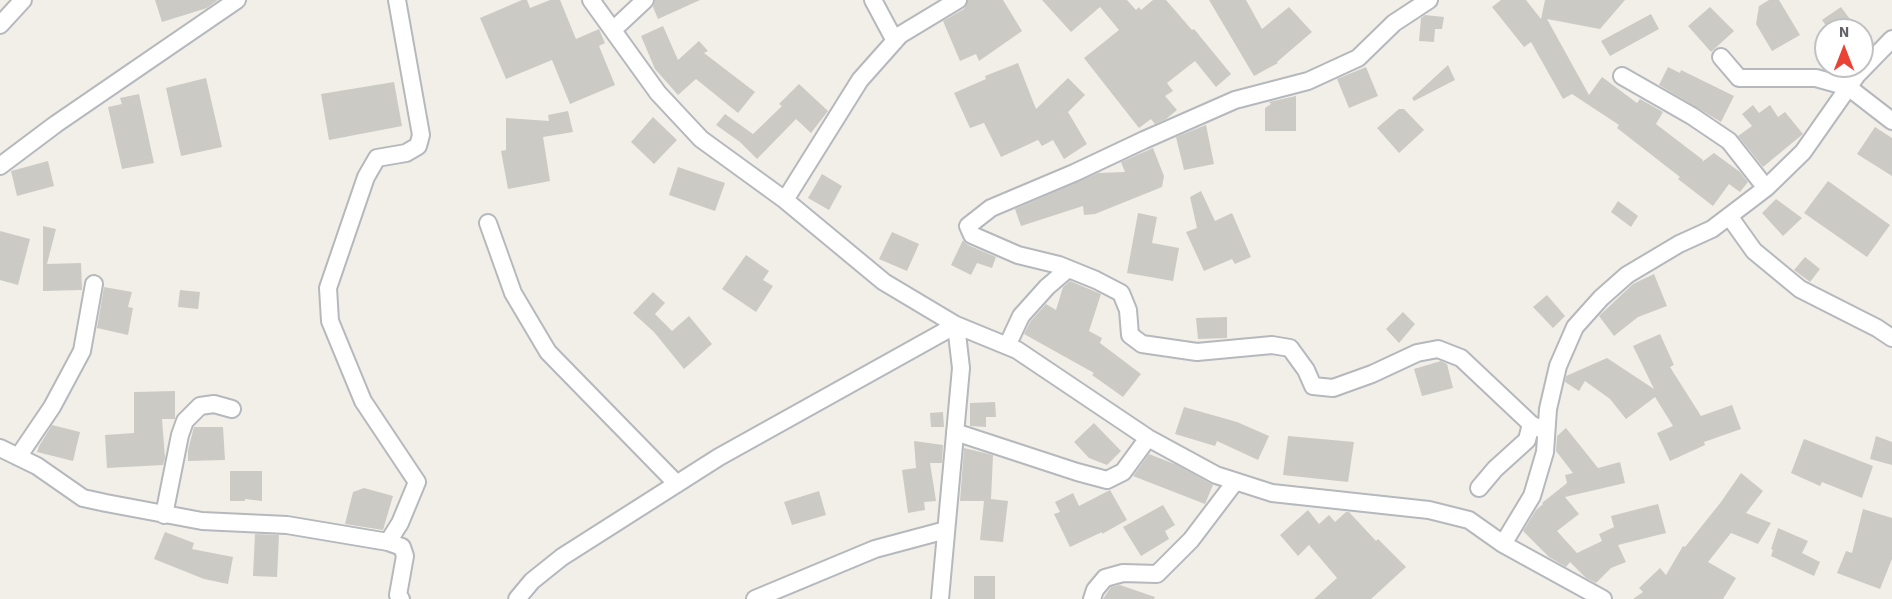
<!DOCTYPE html>
<html>
<head>
<meta charset="utf-8">
<style>
	body { margin:0 }
	#map { position:relative; width:1892px; height:599px; overflow:hidden; background:#f1efe8; font-family:"Source Sans 3",sans-serif }
	canvas { display:block }
	.north { position:absolute; left:1814px; top:18px; width:60px; height:60px; box-sizing:border-box; background:#fff; border:2px solid #bfc1c3; border-radius:50%; rotate:0deg; font-size:16px; font-weight:700; line-height:24px; text-align:center; color:#5f6368 }
	.north::after { content:''; display:block; margin:auto; width:21px; height:27px; background:#ea4335; clip-path:polygon(50% 0,100% 100%,50% 72%,0 100%) }
</style>
</head>
<body>
<div id="map">
<canvas width="1892" height="599"></canvas>
<div class="north">N</div>
</div>
<script>
const ctx = document.querySelector('canvas').getContext('2d');
ctx.lineJoin = 'round';
function fill(path, color) {
  ctx.fillStyle = color;
  ctx.fill(path, 'evenodd');
}
function shape(rows) {
  const path = new Path2D();
  for (const r of rows) {
    path.moveTo(r[0], r[1]);
    for (let i = 2; i < r.length; i += 2) path.lineTo(r[i], r[i + 1]);
  }
  return path;
}
function strokePath(path, color, width, dash) {
  ctx.strokeStyle = color;
  ctx.lineWidth = width;
  ctx.lineCap = dash ? 'butt' : 'round';
  ctx.setLineDash(dash || []);
  ctx.stroke(path);
}
const building = shape([
	[155,0,218,0,207,8,162,22],
	[522,0,527,0,530,8,550,0,560,0,576,39,599,29,605,43,599,46,615,85,570,104,552,60,506,79,480,18],
	[655,0,700,0,658,19,653,7],
	[968,0,1003,0,1022,31,979,61,976,54,960,61,943,21,964,9],
	[1042,0,1127,0,1136,10,1139,7,1141,10,1153,0,1166,0,1192,30,1194,29,1231,74,1216,87,1195,61,1167,83,1173,91,1165,96,1177,110,1166,119,1155,124,1151,119,1139,128,1084,58,1119,30,1100,7,1071,32],
	[1209,0,1246,0,1262,29,1289,7,1312,32,1277,62,1278,63,1254,76],
	[1501,0,1526,0,1541,19,1545,0,1625,0,1600,29,1547,19,1589,95,1602,77,1637,103,1640,99,1663,112,1656,124,1703,160,1702,162,1714,153,1740,172,1748,182,1740,192,1729,184,1713,206,1678,179,1680,177,1617,128,1619,125,1572,94,1563,99,1531,42,1524,47,1492,7],
	[1769,0,1779,0,1800,35,1772,51,1756,24,1759,6],
	[1710,7,1734,31,1711,52,1688,26],
	[1841,7,1858,30,1829,30,1822,20],
	[1651,14,1659,29,1610,56,1601,41],
	[1425,15,1444,17,1442,29,1435,29,1434,42,1419,41,1421,18],
	[663,26,678,60,699,41,708,51,704,53,755,92,738,113,696,79,678,95,655,69,641,36],
	[1018,63,1036,109,1068,78,1085,95,1068,112,1087,144,1064,159,1053,140,1042,146,1038,140,1001,157,984,123,970,128,954,93,986,79,985,76],
	[1448,65,1455,80,1414,101,1412,98],
	[1366,67,1378,96,1349,108,1337,79],
	[1668,67,1680,73,1681,70,1734,96,1721,122,1659,85],
	[206,78,222,147,181,156,166,88],
	[394,82,402,126,329,140,321,94],
	[799,84,828,111,811,133,796,119,757,159,740,142,716,125,725,114,753,134,782,106,779,104],
	[139,94,154,163,122,169,108,107,122,104,120,98],
	[1296,96,1296,131,1265,131,1265,108,1271,104,1269,102],
	[1753,105,1759,113,1770,105,1778,117,1785,112,1803,134,1763,167,1738,136,1752,126,1742,114],
	[1399,109,1404,109,1424,130,1399,153,1377,128],
	[568,111,573,132,543,137,550,181,508,189,501,151,506,150,506,118,549,121,548,115],
	[653,117,677,140,654,164,631,142],
	[1206,125,1214,164,1184,170,1176,137],
	[1875,127,1892,138,1892,176,1857,154],
	[1153,148,1164,176,1162,187,1095,214,1084,215,1083,206,1021,226,1015,209,1098,173,1125,172,1121,162],
	[48,161,54,186,17,196,11,171],
	[678,167,725,183,715,211,669,195],
	[822,174,842,186,829,210,808,198],
	[1828,181,1890,225,1867,257,1804,213],
	[1201,191,1215,221,1232,213,1251,257,1235,264,1232,259,1204,271,1186,232,1197,228,1190,197],
	[1776,199,1802,218,1783,236,1762,213],
	[1618,201,1638,216,1631,227,1611,212],
	[1138,213,1157,217,1152,243,1179,248,1173,281,1127,273],
	[43,226,56,229,47,264,81,263,82,290,43,291],
	[0,231,30,239,18,285,0,280],
	[892,232,919,244,907,271,879,259],
	[963,240,968,245,996,257,992,268,977,263,971,275,951,265],
	[746,255,769,271,763,280,773,286,756,312,722,289],
	[1805,257,1820,269,1810,282,1794,270],
	[1654,274,1667,306,1638,317,1614,336,1599,316,1633,284],
	[1070,281,1101,294,1089,331,1102,338,1100,343,1141,374,1123,397,1092,375,1094,373,1024,334,1030,322,1046,304,1056,310,1063,287],
	[104,287,132,292,128,307,133,308,128,335,97,328],
	[180,290,200,292,198,309,178,307],
	[653,292,665,303,655,314,672,331,689,316,712,344,684,369,654,332,633,313],
	[1547,295,1565,316,1553,328,1533,307],
	[1403,312,1415,324,1399,343,1386,329],
	[1227,317,1227,338,1198,339,1196,318],
	[1660,334,1674,365,1670,367,1701,416,1732,405,1741,429,1704,442,1705,445,1670,461,1657,433,1673,426,1655,397,1626,419,1610,399,1585,381,1579,391,1565,382,1566,376,1607,358,1654,389,1633,346],
	[1441,361,1447,364,1453,388,1422,396,1414,369],
	[175,391,175,419,162,419,165,458,163,465,107,468,105,435,134,433,134,392],
	[995,402,996,417,986,417,986,427,970,426,970,403],
	[1184,407,1237,422,1269,436,1258,460,1217,441,1215,446,1175,434],
	[943,412,944,427,931,427,930,413],
	[1094,423,1121,451,1107,465,1089,458,1074,442],
	[52,425,80,432,73,461,37,452,39,446],
	[194,427,223,427,225,460,188,461,188,450],
	[1566,428,1598,468,1620,462,1625,483,1565,497,1579,514,1557,531,1577,553,1602,541,1599,534,1614,527,1611,516,1658,504,1666,533,1618,545,1626,562,1611,568,1596,583,1586,578,1570,562,1566,567,1549,557,1523,531,1536,510,1543,504,1542,503,1567,483,1565,475,1573,473,1556,451,1557,436],
	[1288,436,1354,442,1348,482,1283,475],
	[1876,436,1892,442,1892,465,1870,459],
	[1804,439,1873,466,1862,498,1822,482,1820,486,1791,473],
	[914,441,943,445,942,463,930,463,936,501,924,502,925,510,908,513,902,470,916,468],
	[964,448,993,455,991,499,1008,501,1003,542,980,540,984,501,960,501],
	[1149,454,1177,465,1213,485,1205,504,1133,476],
	[230,471,262,471,262,501,245,499,245,501,230,501],
	[1741,473,1763,491,1746,513,1771,523,1758,544,1731,533,1708,562,1736,578,1723,599,1633,599,1643,592,1639,588,1660,568,1666,575,1683,546,1685,547,1721,502],
	[364,488,393,496,383,530,345,524,353,492],
	[1110,490,1127,520,1102,534,1102,532,1070,547,1054,514,1060,512,1055,502,1073,493,1079,506],
	[819,491,826,515,792,525,784,502],
	[1163,505,1175,525,1165,531,1169,539,1141,556,1123,527],
	[1863,509,1892,518,1892,559,1880,589,1837,573,1846,551,1852,553],
	[1308,510,1319,524,1329,515,1335,522,1346,512,1349,512,1376,541,1378,539,1406,567,1371,599,1314,599,1337,578,1309,545,1298,556,1280,535],
	[1778,528,1808,541,1802,553,1820,562,1814,576,1771,556,1773,550,1771,549],
	[165,532,194,543,192,549,233,557,228,584,204,579,154,559],
	[255,534,279,535,277,577,253,576],
	[974,576,995,576,995,599,974,599],
	[1120,585,1155,597,1154,599,1103,599,1111,587]
]);
const street = shape([
	[591,0,658,93,701,139,785,200,884,282,956,325,1017,350,1148,438,1216,475,1272,493,1429,510,1469,520,1503,544,1603,599],
	[873,0,895,41],
	[1429,0,1394,23,1358,58,1308,81,1235,100,1144,140,1074,173,991,208,968,226,972,235,1018,255,1059,265,1096,280,1121,293,1128,310,1130,335,1142,344,1197,352,1272,345,1290,348,1306,370,1313,386,1333,388,1372,374,1417,353,1438,349,1461,358,1531,424,1546,432],
	[0,25,23,0],
	[613,30,645,0],
	[1721,57,1739,78,1816,78,1848,87,1892,121],
	[1622,76,1692,116,1729,141,1766,188],
	[0,166,56,124,237,0],
	[785,200,860,80,900,35,958,0],
	[1729,216,1754,251,1800,289,1877,328,1892,338],
	[488,223,513,293,548,352,677,484],
	[1007,346,1021,316,1047,287,1068,269],
	[955,432,1077,472,1107,480,1123,472,1148,438],
	[0,448,37,466,83,498,106,503,202,521,287,525,388,542,402,547,405,556,398,595,401,599],
	[18,457,52,407,82,351,94,284],
	[1479,488,1495,469,1527,440,1531,424],
	[164,515,180,435,185,421,200,406,214,404,232,409],
	[388,542,400,523,417,482,363,401,330,321,328,288,366,177,377,158,406,153,418,146,421,135,397,0],
	[1503,544,1532,496,1545,452,1548,409,1558,366,1575,327,1601,298,1627,275,1679,244,1712,229,1766,188,1803,152,1857,75,1892,39],
	[517,599,532,581,562,557,719,457,956,325,961,368,940,599],
	[755,599,875,549,946,530],
	[1092,599,1095,590,1105,578,1123,573,1157,574,1191,540,1235,482]
]);
fill(building, '#cccac5');
strokePath(street, '#b5b8bc', 20);
strokePath(street, '#fff', 16);
</script>
</body>
</html>
